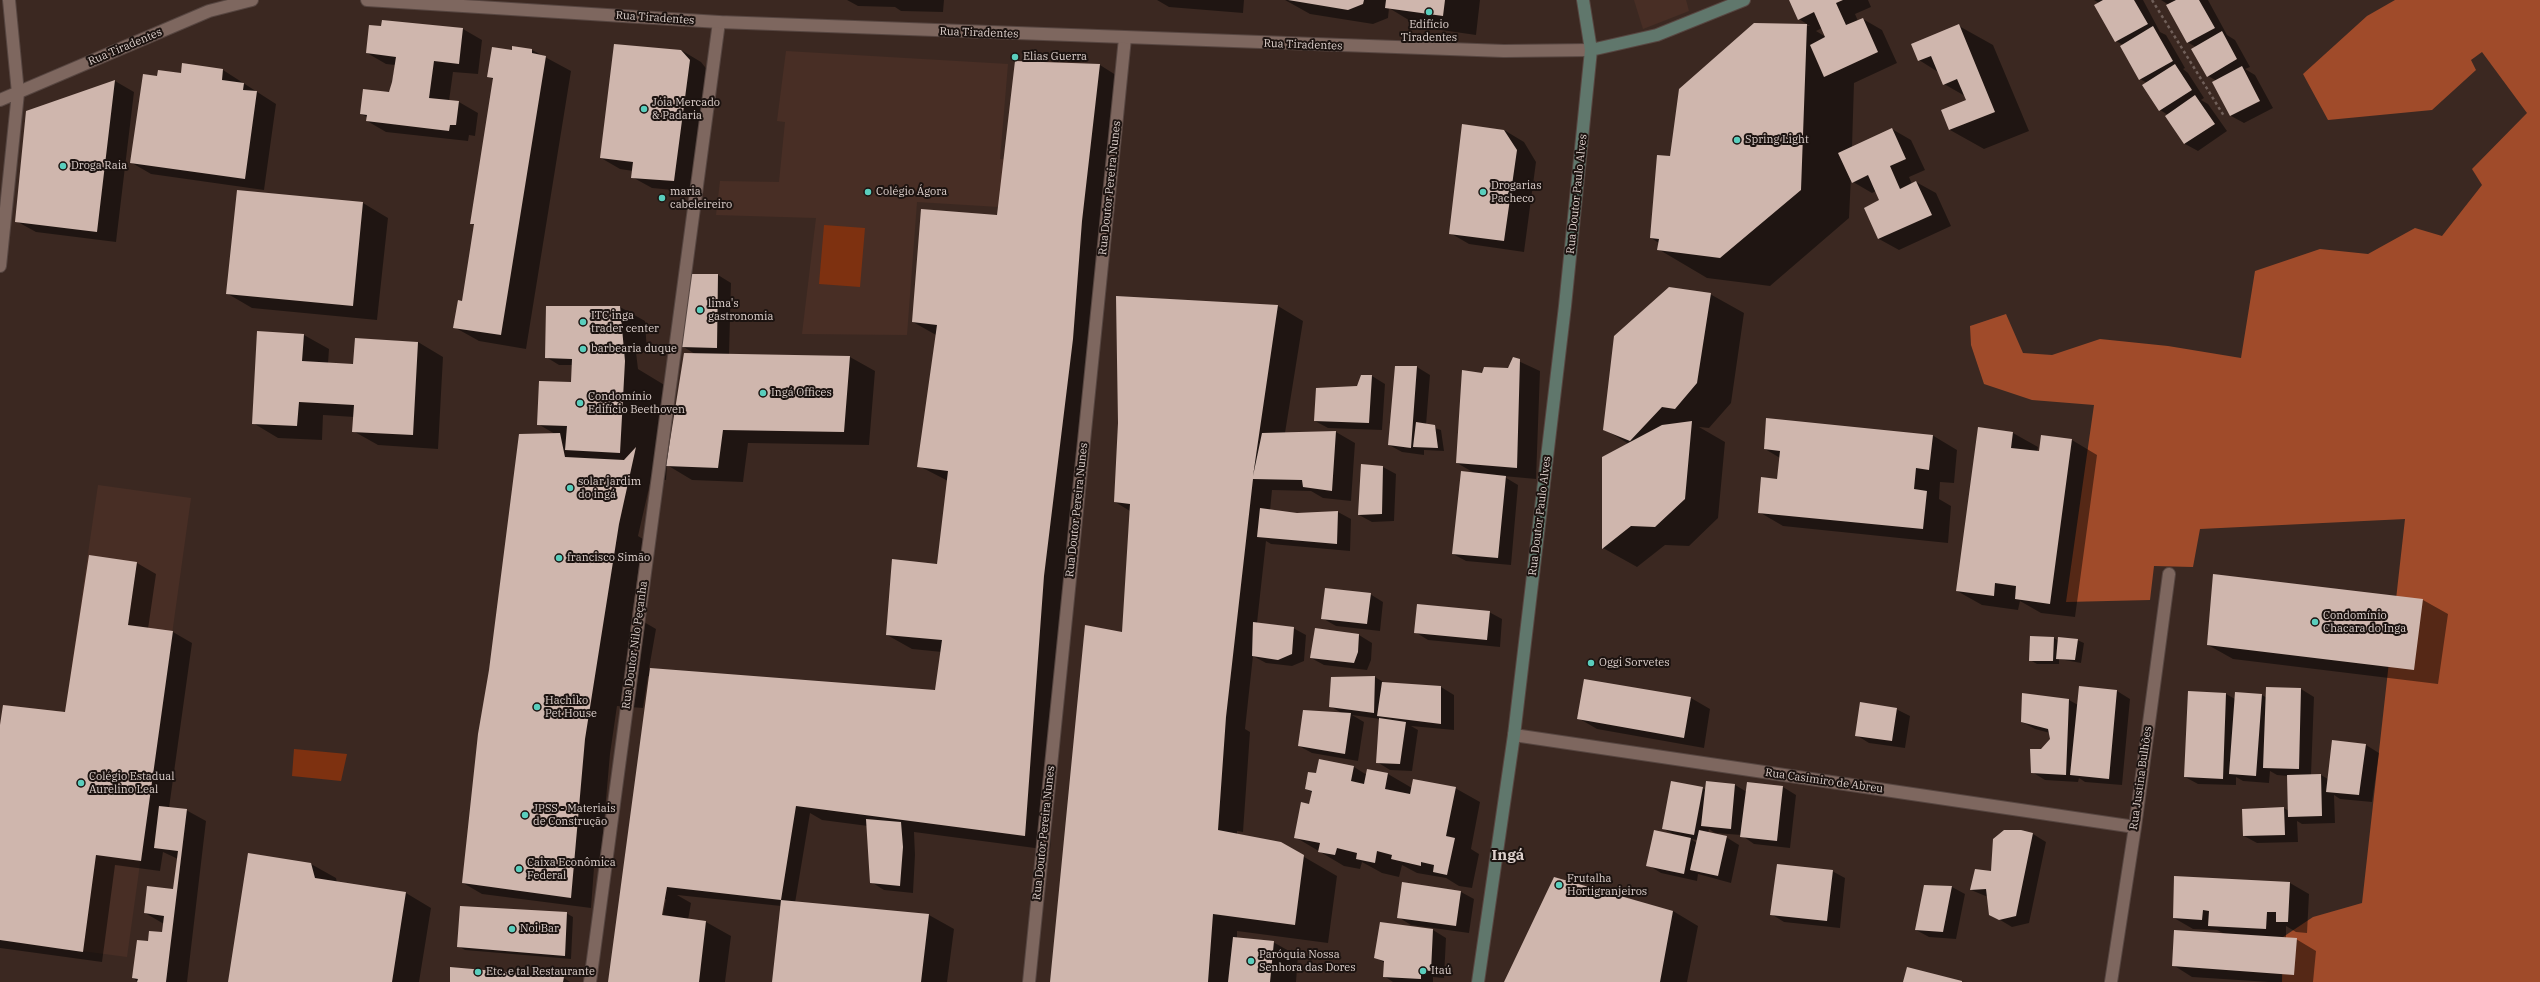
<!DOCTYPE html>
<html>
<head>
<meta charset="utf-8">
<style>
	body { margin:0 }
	canvas { display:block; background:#3b2821 }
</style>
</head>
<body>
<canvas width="2540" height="982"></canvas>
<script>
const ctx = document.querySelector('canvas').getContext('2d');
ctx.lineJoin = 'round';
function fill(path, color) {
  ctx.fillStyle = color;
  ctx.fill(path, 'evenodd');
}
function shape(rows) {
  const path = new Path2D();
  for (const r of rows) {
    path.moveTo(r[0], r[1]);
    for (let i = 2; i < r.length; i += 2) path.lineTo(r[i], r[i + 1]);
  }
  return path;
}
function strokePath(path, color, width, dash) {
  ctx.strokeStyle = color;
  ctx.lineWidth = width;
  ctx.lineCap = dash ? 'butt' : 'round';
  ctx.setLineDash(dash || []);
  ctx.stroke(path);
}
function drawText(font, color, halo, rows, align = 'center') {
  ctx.font = font + ' "IBM Plex Serif",serif';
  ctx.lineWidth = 4;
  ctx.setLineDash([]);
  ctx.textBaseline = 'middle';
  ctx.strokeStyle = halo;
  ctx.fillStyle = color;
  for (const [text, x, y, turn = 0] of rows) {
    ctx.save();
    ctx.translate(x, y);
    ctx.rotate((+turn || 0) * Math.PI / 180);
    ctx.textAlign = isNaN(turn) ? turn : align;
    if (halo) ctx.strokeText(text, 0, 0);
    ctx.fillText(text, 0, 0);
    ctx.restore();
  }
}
const built = shape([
	[1634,0,1686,0,1689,11,1643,29],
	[786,51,1008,64,1000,159,1020,161,1016,208,917,202,907,335,802,334,816,218,716,215,720,181,779,182,785,122,777,121],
	[98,485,191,498,127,957,0,940,0,725,3,705,65,712]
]);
const green = shape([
	[824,225,865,228,860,287,819,284],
	[294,749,347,754,341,781,292,776]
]);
const forest = shape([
	[2395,0,2540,0,2540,982,2282,982,2283,937,2313,917,2362,903,2405,519,2200,529,2193,567,2154,566,2150,600,2066,602,2094,405,2032,400,1984,384,1971,345,1970,326,2006,314,2023,353,2052,355,2100,339,2168,346,2241,358,2255,271,2320,249,2368,254,2415,228,2442,236,2482,185,2472,169,2527,113,2482,52,2471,60,2476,70,2432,110,2328,120,2303,74,2367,16]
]);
const shadow = shape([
	[847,0,944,0,943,12,901,11,895,7,858,6],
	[1157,0,1244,0,1243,13,1169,7],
	[1285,0,1480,0,1476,35,1420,27,1389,8,1388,18,1373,24,1310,14],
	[1790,0,1868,0,1871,7,1855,14,1858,21,1863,19,1882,30,1897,63,1854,83,1852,148,1892,129,1911,140,1925,170,1909,177,1912,184,1916,182,1936,193,1951,226,1899,250,1879,239,1865,208,1880,201,1876,191,1872,193,1853,182,1851,177,1849,218,1770,286,1707,278,1658,249,1659,243,1651,238,1671,157,1754,24,1810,26,1799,19],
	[1822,28,1826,37,1816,31],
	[2094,0,2143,0,2160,32,2166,35,2185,68,2183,69,2188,73,2204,98,2201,100,2208,104,2227,131,2198,151,2185,144,2166,117,2168,115,2160,110,2147,83,2140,79,2123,45,2116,41,2099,3],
	[2161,0,2208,0,2227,35,2235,40,2250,67,2245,69,2255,75,2273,108,2244,123,2231,116,2213,83,2217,81,2208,76,2196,47,2187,42,2169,5],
	[1959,26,1993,45,2029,131,1984,149,1950,130,1942,111,1967,101,1965,96,1944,84,1938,72,1919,60],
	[463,29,482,40,478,74,453,72,449,101,459,102,478,113,475,136,469,135,468,141,386,132,367,121,367,117,361,114,390,94,395,65,386,64,367,53],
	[532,50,571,71,526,349,479,341,454,327,463,302,475,226,471,223,494,80,488,76,513,51],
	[681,50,701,62,709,72,693,192,652,188,632,177,633,171,620,169,601,158],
	[1016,62,1100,65,1119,77,1069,592,1050,850,914,832,915,855,913,893,884,890,871,882,868,826,822,820,810,813,795,903,929,915,954,929,947,982,773,982,781,906,677,895,691,903,688,920,706,922,731,936,725,982,609,982,650,677,648,676,643,708,617,706,610,754,600,868,594,868,591,908,482,894,463,883,555,434,538,424,572,383,573,365,559,365,546,357,547,307,620,307,645,321,647,352,636,352,638,369,671,389,668,452,695,354,682,346,686,275,718,275,731,283,729,355,850,357,875,371,869,445,748,443,743,482,692,480,667,465,666,480,651,479,638,536,643,539,632,615,656,629,649,669,936,691,942,652,912,649,887,635,942,566,948,481,919,466,936,335,913,322,998,216],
	[664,899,666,899,662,920,660,920],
	[223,70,276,104,264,190,151,174,132,163,158,77],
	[115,81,134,92,116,242,36,232,16,221],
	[1504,130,1524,142,1536,162,1524,252,1469,244,1450,233],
	[363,203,388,218,377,320,252,308,228,294],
	[1710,294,1744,313,1731,403,1709,428,1699,427,1725,442,1718,518,1689,546,1665,545,1637,567,1603,548,1603,458,1629,444,1604,429],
	[1117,297,1278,306,1303,321,1285,433,1336,432,1355,443,1351,501,1323,498,1311,491,1272,490,1270,511,1297,514,1338,512,1351,519,1350,551,1271,544,1266,541,1257,623,1293,628,1306,635,1304,661,1292,666,1266,663,1253,656,1245,729,1250,732,1243,832,1237,831,1237,835,1280,843,1337,876,1328,943,1237,931,1237,938,1273,942,1298,956,1296,982,1051,982,1123,633,1130,511,1115,502,1119,423],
	[304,335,329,349,328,364,354,365,356,339,418,342,443,357,438,449,378,445,353,431,354,417,323,415,322,440,278,438,253,423],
	[1514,359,1540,371,1536,479,1503,476,1518,485,1511,565,1466,561,1453,554,1476,474,1457,463,1483,374,1509,370],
	[1417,367,1430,375,1426,425,1441,430,1444,451,1424,450,1424,455,1402,452,1389,445],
	[1361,376,1372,376,1385,384,1382,430,1328,428,1315,421,1358,387],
	[1979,428,2013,433,2038,447,2037,452,2040,452,2042,437,2072,440,2097,455,2075,617,2041,613,2020,601,2018,610,1982,605,1957,591],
	[1932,435,1957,450,1954,483,1940,482,1939,499,1951,506,1948,543,1783,526,1759,512,1778,480,1780,458,1765,449],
	[1362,465,1383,467,1396,474,1394,521,1372,522,1359,515],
	[137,563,156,574,148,629,173,632,192,643,169,808,186,810,206,821,187,982,138,982,133,978,149,943,163,933,164,924,145,913,174,890,178,859,163,852,160,871,115,865,102,962,0,948,0,732,66,713],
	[1370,594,1383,602,1380,631,1336,626,1322,618],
	[2423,600,2448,614,2438,684,2233,659,2208,645],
	[1489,612,1502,619,1500,647,1428,640,1415,632],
	[1359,635,1372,643,1371,660,1367,670,1324,665,1311,658],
	[2054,638,2059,641,2077,640,2084,643,2081,663,2059,659,2059,664,2037,664,2030,660],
	[1375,677,1385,683,1441,687,1454,695,1454,730,1411,726,1418,730,1412,771,1390,770,1377,762,1380,719,1352,715,1364,722,1358,761,1312,753,1299,746,1343,714,1330,706],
	[1585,680,1691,698,1710,709,1704,748,1597,729,1578,718],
	[2080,688,2117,691,2130,699,2122,785,2085,782,2079,778,2078,782,2045,780,2032,772,2042,750,2051,739,2050,733,2035,729,2022,722,2069,700,2078,705],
	[2301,689,2314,697,2311,775,2321,775,2328,779,2366,745,2379,753,2372,802,2340,799,2334,795,2335,823,2302,824,2297,821,2298,842,2257,843,2244,836,2284,808,2289,811,2288,776,2277,775,2270,771,2269,783,2243,781,2236,777,2236,785,2198,784,2185,777,2226,694,2235,699,2262,695,2267,698],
	[1896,709,1910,716,1905,748,1869,743,1856,735],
	[1320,760,1354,767,1367,775,1388,774,1412,788,1455,788,1480,802,1471,849,1479,854,1472,888,1459,886,1446,878,1417,873,1402,865,1399,877,1382,873,1362,862,1360,869,1344,866,1295,837,1310,805,1313,793,1306,789,1317,774],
	[1707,783,1735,785,1747,792,1748,783,1783,787,1796,795,1790,848,1754,844,1741,835,1715,833,1709,829,1708,833,1726,837,1739,845,1731,883,1698,874,1697,881,1661,873,1648,865,1675,835,1664,829,1702,788,1706,790],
	[1691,839,1697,840,1697,843],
	[2033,834,2046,842,2029,923,2012,927,1990,914,1988,897,1971,890],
	[311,864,336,878,337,883,406,893,431,908,419,982,229,982],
	[1832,871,1845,878,1840,928,1784,922,1771,914],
	[2290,883,2309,894,2307,933,2296,932,2286,926,2286,939,2296,939,2316,951,2313,982,2269,982,2192,977,2173,965,2225,934,2217,930,2193,929,2174,918],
	[1925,886,1952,887,1965,894,1956,939,1929,937,1916,930],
	[1461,892,1474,899,1469,933,1411,925,1398,917],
	[1673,911,1698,926,1687,982,1505,982],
	[566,913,573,917,571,959,465,950,458,946],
	[1381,923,1433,930,1446,938,1444,978,1433,977,1433,982,1393,982,1384,976,1385,963,1375,957],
	[564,978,570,982,451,982]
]);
const building = shape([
	[1288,0,1364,0,1363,4,1348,10],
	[1386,0,1445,0,1443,16,1385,8],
	[1789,0,1843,0,1836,3,1846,25,1863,18,1878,52,1824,77,1810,45,1825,37,1814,12,1798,20],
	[2103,0,2134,0,2148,24,2115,42,2094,5],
	[2176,0,2199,0,2215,28,2187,43,2166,5],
	[382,20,463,28,459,64,434,61,429,98,459,101,456,125,450,125,449,131,366,121,367,115,360,114,363,89,389,92,392,82,396,57,366,53,369,25,381,26],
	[1754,23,1807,24,1801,190,1720,258,1657,250,1659,239,1650,238,1657,155,1670,156,1679,89],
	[1959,24,1995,112,1949,130,1941,110,1966,100,1957,79,1943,85,1931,56,1918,61,1911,44],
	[2153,26,2173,61,2139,80,2120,46],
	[2222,31,2237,59,2207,77,2191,49],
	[614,44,681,50,690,60,674,181,631,178,633,162,600,158],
	[512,46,532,49,532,53,546,56,501,335,453,328,458,300,462,301,474,224,470,224,493,78,487,77,492,47,512,50],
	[1015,61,1100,64,1082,221,1073,339,1044,576,1025,836,796,806,781,900,667,887,662,915,706,921,699,982,608,982,650,668,935,690,942,640,886,635,892,559,937,564,948,471,917,467,937,325,912,322,921,209,997,215],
	[182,63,223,69,222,80,244,83,243,90,257,91,245,179,130,163,143,74,157,76,158,70,181,73],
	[2175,64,2192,90,2159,111,2142,85],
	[2242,66,2260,101,2230,116,2212,82],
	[115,80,97,232,15,222,26,111],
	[2195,95,2215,124,2184,144,2165,116],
	[1462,124,1504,130,1517,150,1504,241,1449,234],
	[1892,128,1906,159,1890,166,1900,189,1916,181,1932,215,1878,239,1864,208,1879,200,1868,175,1852,183,1838,153],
	[237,190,363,202,353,306,226,294],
	[685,274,718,274,717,348,681,347],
	[1669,287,1711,293,1697,383,1675,409,1662,407,1630,441,1603,430,1614,336],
	[1116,296,1278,305,1253,476,1262,433,1336,431,1332,491,1303,487,1302,480,1253,479,1226,717,1218,830,1281,842,1304,855,1295,925,1213,914,1208,982,1050,982,1085,625,1122,632,1130,504,1114,502,1118,423],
	[546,306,620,306,625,361,620,453,565,450,567,426,537,425,539,381,571,382,572,359,545,358],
	[257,331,304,334,302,361,353,364,355,338,418,342,413,435,352,432,354,405,299,402,297,426,252,424],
	[684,353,850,356,844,432,723,430,718,468,666,466],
	[1513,357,1520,359,1517,468,1456,463,1462,370,1482,373,1484,367,1508,368],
	[1395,366,1417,366,1411,448,1388,445],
	[1361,375,1372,375,1369,423,1314,421,1316,388,1357,386],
	[1766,418,1933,435,1929,470,1916,468,1914,489,1927,491,1923,529,1758,513,1761,477,1777,479,1780,451,1764,449],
	[1692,421,1685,499,1655,527,1631,526,1602,549,1602,457,1662,425],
	[1416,422,1435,425,1438,448,1413,447],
	[1978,427,2013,432,2011,448,2039,451,2041,435,2072,439,2050,604,2015,599,2016,586,1995,583,1994,596,1956,591],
	[560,433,565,457,624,460,636,447,619,524,585,739,571,898,462,883,478,734,489,670,519,434],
	[1361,464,1383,466,1382,514,1358,515],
	[1461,471,1506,476,1498,558,1452,554],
	[1260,508,1297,513,1338,511,1337,544,1257,537],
	[89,555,137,562,128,625,173,631,141,861,96,855,83,952,0,940,0,725,3,705,65,712],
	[2213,574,2423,599,2414,670,2207,645],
	[1325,588,1371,593,1367,624,1321,619],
	[1417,604,1490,611,1487,640,1414,633],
	[1253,622,1294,627,1292,654,1278,660,1252,656],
	[1315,628,1359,634,1358,652,1354,663,1310,658],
	[2030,636,2054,637,2053,661,2029,661],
	[2058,637,2078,639,2075,660,2056,659],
	[1375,676,1374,713,1329,707,1331,677],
	[1584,679,1691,697,1684,738,1577,719],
	[1382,682,1441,686,1441,724,1377,716],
	[2079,686,2117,690,2109,779,2070,775],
	[2266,687,2301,688,2299,769,2263,768],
	[2188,691,2226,693,2223,779,2184,777],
	[2235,692,2262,694,2256,776,2229,774],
	[2022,693,2069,699,2066,775,2031,773,2030,749,2041,749,2050,739,2048,729,2021,722],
	[1860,702,1897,708,1892,741,1855,736],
	[1303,710,1351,713,1345,754,1298,746],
	[1379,718,1406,722,1400,764,1376,763],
	[2332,740,2366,744,2359,795,2326,792],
	[1319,759,1354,766,1351,781,1364,784,1367,769,1388,773,1385,789,1410,794,1413,779,1456,787,1446,836,1455,838,1447,875,1433,872,1434,865,1421,862,1421,866,1391,859,1392,855,1377,851,1375,863,1356,859,1357,853,1337,848,1335,855,1318,852,1320,843,1294,838,1301,802,1309,804,1312,791,1305,789,1308,772,1316,773],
	[2321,774,2322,816,2288,817,2287,775],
	[1671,781,1703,787,1694,835,1662,829],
	[1706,781,1735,784,1731,829,1701,826],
	[1747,782,1783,786,1777,841,1740,837],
	[159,806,187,809,166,982,137,982,138,979,132,978,137,940,148,941,149,931,162,932,164,916,144,913,147,886,173,889,178,851,154,848],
	[2284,807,2285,835,2243,836,2242,809],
	[866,819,901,822,903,847,900,886,870,883],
	[1654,830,1691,838,1684,874,1646,866],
	[1699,830,1727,836,1718,876,1690,870],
	[2004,830,2021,830,2033,833,2016,916,1999,920,1989,915,1986,889,1970,890,1975,869,1991,871,1993,839],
	[248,853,311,863,315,878,406,892,392,982,228,982],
	[1777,864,1833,870,1827,921,1770,915],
	[2174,876,2290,882,2288,922,2276,922,2276,912,2267,912,2266,929,2208,926,2209,911,2203,910,2202,920,2173,918],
	[1554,877,1673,911,1660,982,1504,982],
	[1402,882,1461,891,1456,926,1397,918],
	[1924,885,1952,886,1943,932,1915,930],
	[781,900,929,914,921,982,772,982],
	[460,906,567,912,565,956,457,947],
	[1380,922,1433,929,1431,971,1421,970,1421,979,1383,977,1384,961,1374,958],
	[2174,930,2297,938,2294,975,2172,966],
	[1233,937,1274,941,1270,982,1228,982],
	[450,967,564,977,563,982,450,982],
	[1907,967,1962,981,1962,982,1903,982]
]);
const path = shape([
	[2152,0,2224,116]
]);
const minor = shape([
	[1514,735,2135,827],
	[590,982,719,22],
	[1029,982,1125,38],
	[2111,982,2135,827,2169,574]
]);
const tertiary = shape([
	[367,0,719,22,1504,51,1591,50],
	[0,100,209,11,252,0],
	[0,266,18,93,9,0]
]);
const secondary = shape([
	[1591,50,1657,35,1744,0],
	[1478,982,1514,735,1565,306,1591,50,1583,0]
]);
const markers = [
	[1429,12,4,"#5acebd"],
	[1015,57,4,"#5acebd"],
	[644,109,4,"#5acebd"],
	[1737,140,4,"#5acebd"],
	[63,166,4,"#5acebd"],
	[868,192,4,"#5acebd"],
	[1483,192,4,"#5acebd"],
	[662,198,4,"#5acebd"],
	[700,310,4,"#5acebd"],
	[583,322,4,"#5acebd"],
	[583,349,4,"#5acebd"],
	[763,393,4,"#5acebd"],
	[580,403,4,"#5acebd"],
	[570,488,4,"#5acebd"],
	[559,558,4,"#5acebd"],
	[2315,622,4,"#5acebd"],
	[1591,663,4,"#5acebd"],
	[537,707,4,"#5acebd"],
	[81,783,4,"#5acebd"],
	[525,815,4,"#5acebd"],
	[519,869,4,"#5acebd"],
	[1559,885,4,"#5acebd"],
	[512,929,4,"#5acebd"],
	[1251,961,4,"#5acebd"],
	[1423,971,4,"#5acebd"],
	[478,972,4,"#5acebd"]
];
const streetNames = [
	["Rua Tiradentes",655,18,4],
	["Rua Tiradentes",979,33,2],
	["Rua Tiradentes",1303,45,2],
	["Rua Tiradentes",125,47,-23],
	["Rua Doutor Pereira Nunes",1110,188,-84],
	["Rua Doutor Paulo Alves",1577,194,-84],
	["Rua Doutor Pereira Nunes",1077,510,-84],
	["Rua Doutor Paulo Alves",1540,516,-83],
	["Rua Doutor Nilo Peçanha",635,645,-82],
	["Rua Justina Bulhões",2141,778,-82],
	["Rua Casimiro de Abreu",1824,781,8],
	["Rua Doutor Pereira Nunes",1044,833,-84]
];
const poiNames = [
	["Edifício",1429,25,"center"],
	["Tiradentes",1429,38,"center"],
	["Elias Guerra",1023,57],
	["Jóia Mercado",652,103],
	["& Padaria",652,116],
	["Spring Light",1745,140],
	["Droga Raia",71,166],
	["Drogarias",1491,186],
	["Pacheco",1491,199],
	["maria",670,192],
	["cabeleireiro",670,205],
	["Colégio Ágora",876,192],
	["lima's",708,304],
	["gastronomia",708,317],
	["ITC inga",591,316],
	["trader center",591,329],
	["barbearia duque",591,349],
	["Ingá Offices",771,393],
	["Condomínio",588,397],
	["Edifício Beethoven",588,410],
	["solar jardim",578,482],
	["do ingá",578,495],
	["francisco Simão",567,558],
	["Condomínio",2323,616],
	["Chacara do Inga",2323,629],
	["Oggi Sorvetes",1599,663],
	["Hachiko",545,701],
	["Pet House",545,714],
	["Colégio Estadual",89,777],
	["Aurelino Leal",89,790],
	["JPSS - Materiais",533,809],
	["de Construção",533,822],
	["Caixa Econômica",527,863],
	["Federal",527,876],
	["Frutalha",1567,879],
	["Hortigranjeiros",1567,892],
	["Noi Bar",520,929],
	["Paróquia Nossa",1259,955],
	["Senhora das Dores",1259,968],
	["Itaú",1431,971],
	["Etc. e tal Restaurante",486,972]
];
const districtNames = [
	["Ingá",1508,856]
];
fill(built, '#482e25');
fill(green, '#7e3110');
fill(forest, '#a04b2a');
fill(shadow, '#0007');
fill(building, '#cfb6ad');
strokePath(minor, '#574641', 14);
strokePath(tertiary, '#574641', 14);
strokePath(secondary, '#574641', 14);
strokePath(path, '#705f59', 2.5, [3, 3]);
strokePath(minor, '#7e675f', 12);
strokePath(tertiary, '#7e675f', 12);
strokePath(secondary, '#60776c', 12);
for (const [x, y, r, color] of markers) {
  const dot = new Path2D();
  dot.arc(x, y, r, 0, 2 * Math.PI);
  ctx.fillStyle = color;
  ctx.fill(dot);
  strokePath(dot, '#1c1310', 1.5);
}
drawText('11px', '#ded1cd', '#1c1310', streetNames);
drawText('11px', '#ded1cd', '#1c1310', poiNames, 'left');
drawText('bold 15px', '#ded1cd', '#1c1310', districtNames);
</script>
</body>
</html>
